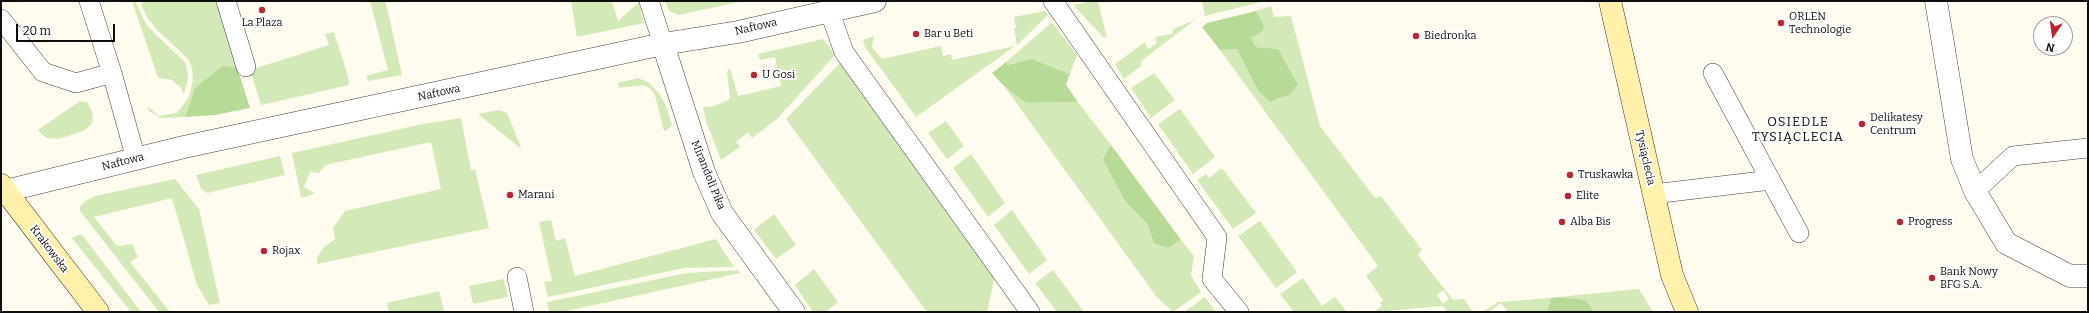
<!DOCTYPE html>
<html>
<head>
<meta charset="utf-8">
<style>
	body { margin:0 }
	#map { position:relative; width:2089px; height:313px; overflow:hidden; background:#fffbee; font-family:Bitter,serif }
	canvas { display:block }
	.frame { position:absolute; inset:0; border:2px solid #0d0d0d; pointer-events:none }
	.north { position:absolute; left:2033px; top:16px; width:40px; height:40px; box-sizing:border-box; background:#fff; border:1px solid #9e9e9e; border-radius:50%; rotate:193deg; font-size:11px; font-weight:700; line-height:16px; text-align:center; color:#0d0d0d }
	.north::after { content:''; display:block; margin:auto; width:14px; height:18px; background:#be2534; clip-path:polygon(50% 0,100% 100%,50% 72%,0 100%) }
	.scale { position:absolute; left:16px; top:24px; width:99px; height:18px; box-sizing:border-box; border:2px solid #0d0d0d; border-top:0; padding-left:5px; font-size:12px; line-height:14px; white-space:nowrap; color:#0d0d0d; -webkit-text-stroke:3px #fff; paint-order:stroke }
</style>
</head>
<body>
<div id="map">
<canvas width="2089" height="313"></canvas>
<div class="frame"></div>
<div class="north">N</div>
<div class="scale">20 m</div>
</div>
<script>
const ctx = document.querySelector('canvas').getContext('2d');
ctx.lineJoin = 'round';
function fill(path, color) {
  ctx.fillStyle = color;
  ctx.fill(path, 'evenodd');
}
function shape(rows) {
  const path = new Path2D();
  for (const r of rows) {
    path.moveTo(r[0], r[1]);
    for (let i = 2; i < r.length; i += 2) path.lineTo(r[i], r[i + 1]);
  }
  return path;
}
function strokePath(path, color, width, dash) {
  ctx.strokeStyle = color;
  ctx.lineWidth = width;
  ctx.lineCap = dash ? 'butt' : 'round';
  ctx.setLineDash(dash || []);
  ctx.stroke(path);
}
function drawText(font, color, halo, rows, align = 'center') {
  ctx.font = font + ' Bitter,serif';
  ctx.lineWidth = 4;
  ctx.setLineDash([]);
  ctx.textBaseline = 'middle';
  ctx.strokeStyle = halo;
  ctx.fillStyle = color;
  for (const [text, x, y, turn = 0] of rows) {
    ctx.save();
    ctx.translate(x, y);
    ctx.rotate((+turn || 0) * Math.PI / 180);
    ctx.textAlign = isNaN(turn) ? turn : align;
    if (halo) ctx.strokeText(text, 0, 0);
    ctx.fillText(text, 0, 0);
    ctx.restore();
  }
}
const green = shape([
	[132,1,135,1,146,24,152,31,186,63,188,79,184,94,181,88,172,80,158,78],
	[144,1,216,1,237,67,195,88,185,117,161,118,149,111,147,106,159,116,177,113,189,97,193,80,192,68,188,59,157,30,147,17,141,5],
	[370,1,385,1,386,3,402,75,368,81,366,76,388,70],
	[571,1,612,1,618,21,639,2,644,23,577,37],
	[665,1,734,1,735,3,679,15,669,11],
	[1092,1,1098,1,1107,38,1103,37,1073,5],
	[1202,1,1265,1,1205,16],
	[1271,6,1274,17,1291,16,1320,126,1375,198,1381,196,1422,250,1418,255,1453,300,1464,299,1472,311,1471,312,1447,312,1443,306,1374,312,1382,306,1380,303,1383,300,1366,276,1378,266,1220,50,1237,49,1248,69,1277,98,1288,96,1278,49,1256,47,1251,38,1263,31,1264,25,1256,11],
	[1443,290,1449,299,1443,304,1437,295],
	[1045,11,1048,15,1017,45,1014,28,1016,28,1014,17],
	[1195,20,1141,61,1141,66,1124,79,1115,64,1145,42,1148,49,1157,43,1155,37,1172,34,1173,29],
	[1052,22,1077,55,1070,74,1032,59,1008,65,1006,62],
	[334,32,348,76,349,85,261,105,250,70,329,45,325,34],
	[874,36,872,47,882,59,941,46,943,56,951,54,952,60,1015,46,916,117,865,47,863,40],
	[823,39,835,55,776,120,752,138,748,132,736,142,740,147,721,160,707,124,703,107,714,106,730,99,727,72,730,68,738,96,781,86,775,57,760,60,758,54],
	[840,63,995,276,987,312,927,312,786,119],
	[1154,73,1175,100,1151,118,1131,88],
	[638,78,649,83,659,93,665,104,672,125,667,130,664,131,655,95,651,89,643,85,619,88,618,83],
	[1004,86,1026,103,1078,102,1111,145,1108,153,1117,183,1125,201,1148,225,1155,243,1168,248,1181,240,1194,256,1191,275,1201,292,1173,312,1156,296],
	[80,101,87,102,92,111,93,121,91,125,83,131,59,139,47,138,41,134,38,130],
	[1180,109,1215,157,1193,174,1158,124],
	[499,110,507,113,521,147,520,148,478,114],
	[461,118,471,170,475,169,489,228,317,264,317,258,324,247,335,239,333,228,345,211,441,189,431,142,325,165,319,173,310,172,304,187,315,193,305,197,301,197,292,153,423,124],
	[946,121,964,146,947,159,928,133],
	[971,154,1005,203,988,217,953,168],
	[280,156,285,175,207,193,201,189,196,175],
	[1222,168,1256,213,1233,229,1197,180,1206,174,1209,178],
	[175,179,199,209,220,303,209,305,197,285,172,198,94,217,117,246,132,244,138,257,130,262,170,312,159,312,80,211,80,207,85,201,95,196],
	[1012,210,1047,260,1029,274,994,225],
	[774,214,796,245,776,259,754,230],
	[551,220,556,241,565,238,575,276,716,239,734,267,684,268,548,297,544,282,552,281,539,222],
	[1260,221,1297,272,1276,288,1238,236],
	[80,234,83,236,141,312,131,312,72,238],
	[814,269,838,302,825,312,813,312,795,285],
	[738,270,740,273,562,312,549,312,547,302,687,273],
	[1053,270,1084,312,1057,312,1035,283],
	[1303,278,1322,306,1335,297,1347,312,1294,312,1280,294],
	[504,279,508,297,473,304,469,286],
	[1639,289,1653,312,1594,312,1586,300,1558,297],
	[439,291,444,311,389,312,387,303],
	[1205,297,1216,312,1184,312],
	[1551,298,1547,312,1508,312,1501,303,1489,312,1483,312,1498,302]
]);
const forest = shape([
	[1256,11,1264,25,1263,31,1251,38,1256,47,1278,49,1298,85,1288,96,1277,98,1271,102,1259,92,1237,49,1220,50,1202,27,1207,23],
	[1032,59,1070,74,1066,85,1078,102,1026,103,1004,86,992,73,1006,62,1008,65],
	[223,66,237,67,250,108,215,115,185,117,195,88],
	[1111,145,1168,222,1181,240,1168,248,1154,243,1148,225,1125,201,1103,159],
	[1558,297,1586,300,1594,312,1547,312,1551,298]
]);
const lane = shape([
	[226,1,246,67],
	[649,1,663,44],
	[1053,1,1217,237,1212,279,1239,312],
	[829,10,844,52,1030,312],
	[1,19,43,72,76,83,112,73,89,1],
	[112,73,136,159],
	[1713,73,1799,233],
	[1975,191,2013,156,2088,148],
	[1653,194,1771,180],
	[517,277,524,312]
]);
const street = shape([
	[1936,1,1962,159,1975,191,2006,243,2070,276,2088,276],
	[663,44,704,172,722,213,794,312],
	[1,192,184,147,663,44,738,32,875,1]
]);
const secondary = shape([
	[1610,1,1672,275,1687,312],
	[1,185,98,312]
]);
const markers = [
	[262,10,4,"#be2534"],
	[1781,23,4,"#be2534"],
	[916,34,4,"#be2534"],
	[1416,36,4,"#be2534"],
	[754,75,4,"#be2534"],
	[1862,124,4,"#be2534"],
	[1570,175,4,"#be2534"],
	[510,195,4,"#be2534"],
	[1568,196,4,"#be2534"],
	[1562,222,4,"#be2534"],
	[1900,222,4,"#be2534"],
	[264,251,4,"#be2534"],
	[1932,278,4,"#be2534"]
];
const poiNames = [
	["ORLEN",1789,17],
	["Technologie",1789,30],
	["La Plaza",262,23,"center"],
	["Bar u Beti",924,34],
	["Biedronka",1424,36],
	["U Gosi",762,75],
	["Delikatesy",1870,118],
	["Centrum",1870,131],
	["Truskawka",1578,175],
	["Marani",518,195],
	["Elite",1576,196],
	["Alba Bis",1570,222],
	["Progress",1908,222],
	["Rojax",272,251],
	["Bank Nowy",1940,272],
	["BFG S.A.",1940,285]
];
const streetNames = [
	["Naftowa",756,27,-13],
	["Naftowa",439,93,-12],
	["Tysiąclecia",1645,158,77],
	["Naftowa",123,162,-14],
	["Mirandoli Pika",708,175,68],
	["Krakowska",49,249,53]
];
const quarterNames = [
	["OSIEDLE",1798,122],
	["TYSIĄCLECIA",1798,137]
];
fill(green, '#d4e9b8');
fill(forest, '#b8da97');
strokePath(lane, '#404040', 20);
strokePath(street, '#404040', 23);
strokePath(secondary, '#2f2f2f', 23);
strokePath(lane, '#fff', 19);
strokePath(street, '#fff', 22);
strokePath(secondary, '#fff1a9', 22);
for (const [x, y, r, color] of markers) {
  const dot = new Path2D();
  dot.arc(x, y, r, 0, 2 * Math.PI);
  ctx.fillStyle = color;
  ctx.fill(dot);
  strokePath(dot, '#fff', 1.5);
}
drawText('11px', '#0d0d0d', '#fff', poiNames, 'left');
drawText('11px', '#0d0d0d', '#fff', streetNames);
ctx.letterSpacing = '1px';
drawText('13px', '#0d0d0d', '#fff', quarterNames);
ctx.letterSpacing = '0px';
</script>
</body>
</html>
